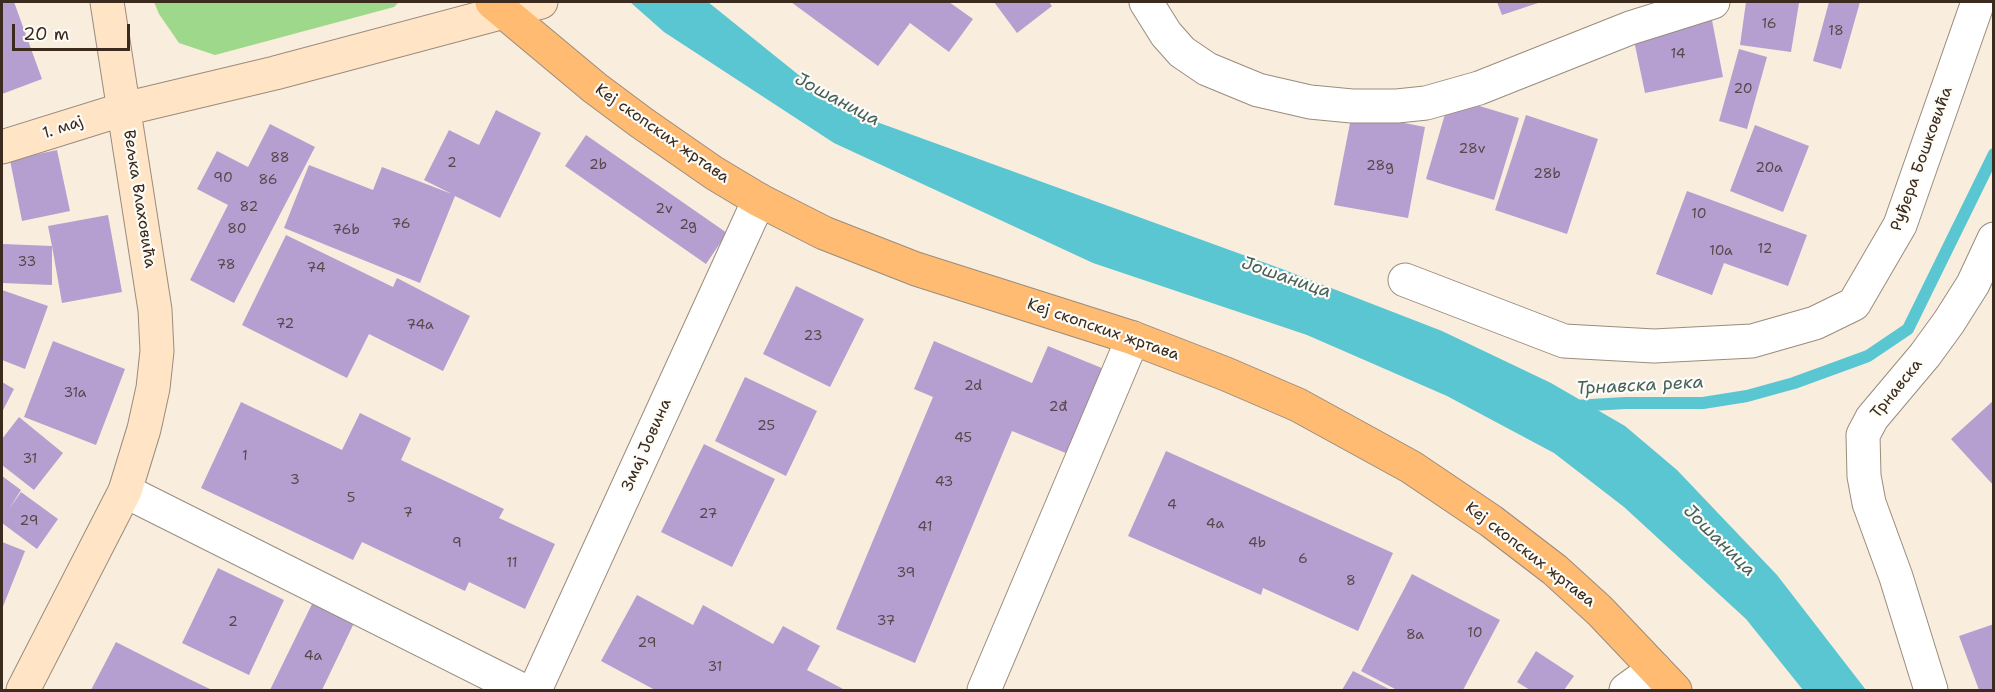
<!DOCTYPE html>
<html>
<head>
<meta charset="utf-8">
<style>
	body { margin:0 }
	#map { position:relative; width:1995px; height:692px; overflow:hidden; background:#f9eddd; font-family:"Shantell Sans",sans-serif }
	canvas { display:block }
	.frame { position:absolute; inset:0; border:3px solid #3b2a1e; pointer-events:none }
	.scale { position:absolute; left:12px; top:24px; width:118px; height:27px; box-sizing:border-box; border:3px solid #3b2a1e; border-top:0; padding-left:8px; font-size:18px; line-height:21px; white-space:nowrap; color:#3b2a1e; -webkit-text-stroke:4px #fdfcf7; paint-order:stroke }
</style>
</head>
<body>
<div id="map">
<canvas width="1995" height="692"></canvas>
<div class="frame"></div>
<div class="scale">20 m</div>
</div>
<script>
const ctx = document.querySelector('canvas').getContext('2d');
ctx.lineJoin = 'round';
function fill(path, color) {
  ctx.fillStyle = color;
  ctx.fill(path, 'evenodd');
}
function shape(rows) {
  const path = new Path2D();
  for (const r of rows) {
    path.moveTo(r[0], r[1]);
    for (let i = 2; i < r.length; i += 2) path.lineTo(r[i], r[i + 1]);
  }
  return path;
}
function strokePath(path, color, width, dash) {
  ctx.strokeStyle = color;
  ctx.lineWidth = width;
  ctx.lineCap = dash ? 'butt' : 'round';
  ctx.setLineDash(dash || []);
  ctx.stroke(path);
}
function drawText(font, color, halo, rows, align = 'center') {
  ctx.font = font + ' "Shantell Sans",sans-serif';
  ctx.lineWidth = 4.5;
  ctx.setLineDash([]);
  ctx.textBaseline = 'middle';
  ctx.strokeStyle = halo;
  ctx.fillStyle = color;
  for (const [text, x, y, turn = 0] of rows) {
    ctx.save();
    ctx.translate(x, y);
    ctx.rotate((+turn || 0) * Math.PI / 180);
    ctx.textAlign = isNaN(turn) ? turn : align;
    if (halo) ctx.strokeText(text, 0, 0);
    ctx.fillText(text, 0, 0);
    ctx.restore();
  }
}
const green = shape([
	[154,2,399,2,394,7,215,55,179,43,159,14]
]);
const water = shape([
	[630,2,708,2,841,109,1282,269,1442,331,1551,383,1625,426,1677,470,1777,575,1866,690,1803,690,1746,619,1624,507,1554,453,1447,396,1307,335,1093,263,834,143,664,32]
]);
const stream = shape([
	[1574,406,1625,403,1703,403,1747,396,1794,383,1868,356,1908,329,1994,154]
]);
const building = shape([
	[2,2,14,2,42,79,2,94],
	[791,2,949,2,973,19,949,52,910,23,878,66],
	[994,2,1049,2,1052,6,1017,33],
	[1497,2,1541,2,1502,15],
	[1746,2,1799,3,1791,52,1740,45],
	[1829,2,1860,2,1841,69,1813,61],
	[1711,15,1723,77,1645,93,1632,31],
	[1739,49,1767,57,1747,129,1719,121],
	[1450,97,1519,118,1494,200,1426,179],
	[496,110,541,133,500,218,455,196,420,283,284,228,309,165,373,190,382,167,452,194,424,180,449,130,479,145],
	[1352,113,1425,127,1408,218,1334,205],
	[1526,115,1598,139,1567,234,1495,210],
	[270,124,315,147,234,303,190,280,228,205,197,189,217,151,248,167],
	[1755,125,1809,146,1783,212,1730,191],
	[586,135,727,233,706,264,565,166],
	[57,150,70,211,22,221,10,160],
	[1687,191,1807,235,1788,286,1724,263,1712,295,1656,274],
	[108,215,122,292,62,303,52,246,52,285,2,283,3,244,52,246,48,226],
	[286,235,393,287,397,278,470,316,443,371,369,334,347,378,242,325],
	[796,286,864,319,830,387,763,354],
	[2,290,48,306,25,369,2,360],
	[53,341,125,369,96,445,24,417],
	[934,341,1032,383,1048,346,1109,371,1073,456,1012,431,915,663,836,629,933,397,914,389],
	[745,377,817,411,786,476,715,441],
	[2,382,14,389,2,412],
	[1994,400,1994,486,1951,439],
	[241,402,342,450,360,413,411,438,401,460,504,509,499,518,555,544,525,609,469,582,465,591,362,542,353,560,201,488],
	[19,417,63,453,34,490,2,465,2,439],
	[704,444,775,479,732,567,661,532],
	[1166,451,1393,553,1358,631,1263,588,1261,595,1128,536],
	[2,476,21,490,9,509,21,492,58,519,37,549,2,523],
	[2,542,25,551,2,609],
	[218,568,284,600,249,675,182,643],
	[1412,574,1500,620,1463,690,1397,690,1361,671],
	[637,595,693,625,703,605,773,644,783,626,820,646,807,670,845,690,655,690,601,661],
	[313,602,355,621,322,690,270,690],
	[1994,624,1994,690,1979,690,1959,636],
	[116,642,187,678,212,690,91,690],
	[1536,651,1574,676,1564,690,1530,690,1517,682],
	[1353,671,1391,690,1342,690]
]);
const street = shape([
	[1146,2,1166,34,1182,52,1207,69,1258,90,1310,102,1352,106,1397,106,1426,103,1479,88,1630,28,1713,2],
	[1405,280,1564,341,1654,346,1752,341,1815,323,1854,304,1900,225,1978,2],
	[125,491,522,690],
	[535,690,759,200],
	[984,690,1133,338],
	[1626,690,1655,669],
	[1931,690,1896,577,1869,503,1864,476,1863,435,1872,418,1925,355,1949,322,1973,284,1994,239]
]);
const secondary = shape([
	[2,147,124,109,275,73,541,2],
	[23,690,125,491,144,429,153,388,157,351,155,310,107,2]
]);
const primary = shape([
	[492,2,595,88,642,123,714,173,759,200,824,233,916,269,1133,338,1226,374,1298,405,1411,467,1491,521,1555,570,1600,611,1675,690]
]);
const numberNames = [
	["16",1769,24],
	["18",1836,31],
	["14",1678,54],
	["20",1743,89],
	["28v",1472,149],
	["88",280,158],
	["2",452,163],
	["2b",598,165],
	["28g",1380,166],
	["20a",1769,168],
	["28b",1547,174],
	["90",223,178],
	["86",268,180],
	["82",249,207],
	["2v",664,209],
	["10",1699,214],
	["76",401,224],
	["2g",688,225],
	["80",237,229],
	["76b",346,230],
	["12",1765,249],
	["10a",1721,251],
	["33",27,262],
	["78",226,265],
	["74",316,268],
	["72",285,324],
	["74a",420,325],
	["23",813,336],
	["2d",973,386],
	["31a",75,393],
	["2đ",1058,407],
	["25",766,426],
	["45",963,438],
	["1",245,456],
	["31",30,459],
	["3",295,480],
	["43",944,482],
	["5",351,498],
	["4",1172,505],
	["7",408,513],
	["27",708,514],
	["29",29,521],
	["4a",1215,524],
	["41",925,527],
	["9",457,543],
	["4b",1257,543],
	["6",1303,559],
	["11",512,563],
	["39",906,573],
	["8",1351,581],
	["37",886,621],
	["2",233,622],
	["10",1475,633],
	["8a",1415,635],
	["29",647,643],
	["4a",313,656],
	["31",715,667]
];
const streetNames = [
	["1. мај",63,128,-18],
	["Кеј скопских жртава",662,134,35],
	["Руђера Бошковића",1922,159,-70],
	["Вељка Влаховића",139,199,81],
	["Кеј скопских жртава",1103,330,19],
	["Трнавска",1897,389,-51],
	["Змај Јовина",647,445,-66],
	["Кеј скопских жртава",1530,555,38]
];
const waterNames = [
	["Јошаница",837,100,28],
	["Јошаница",1286,278,19],
	["Трнавска река",1640,386,-3],
	["Јошаница",1719,541,45]
];
fill(green, '#9ed88b');
fill(water, '#5ac6d2');
strokePath(stream, '#5ac6d2', 12);
fill(building, '#b59fd1');
strokePath(street, '#9a8c7e', 35);
strokePath(secondary, '#9a8c7e', 35);
strokePath(primary, '#9a8c7e', 35);
strokePath(street, '#fff', 33);
strokePath(secondary, '#ffe4c6', 33);
strokePath(primary, '#febb71', 33);
drawText('14px', '#5a474b', null, numberNames);
drawText('16px', '#3b2a1e', '#fdfcf7', streetNames);
drawText('italic 18px', '#46615d', '#fdfcf7', waterNames);
</script>
</body>
</html>
